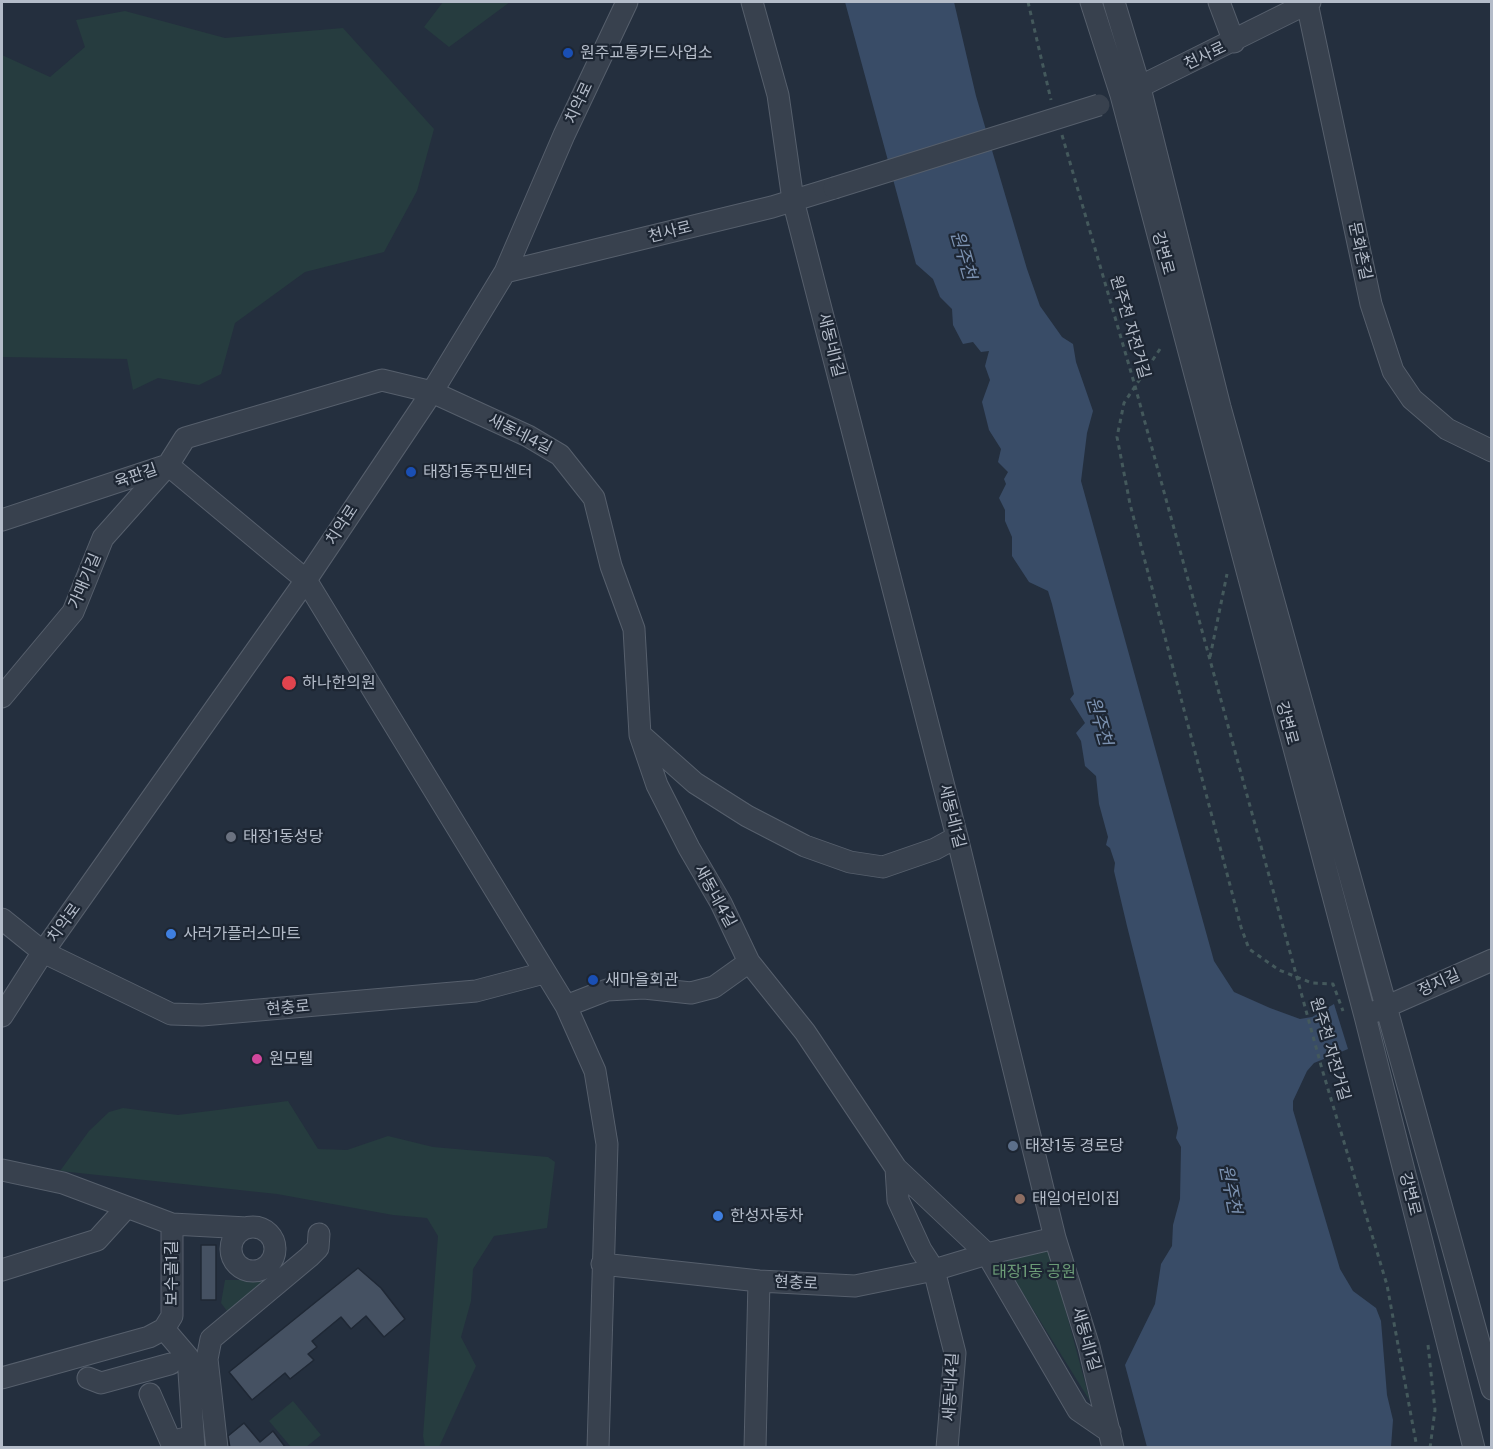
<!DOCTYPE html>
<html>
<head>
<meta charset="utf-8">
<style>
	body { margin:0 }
	#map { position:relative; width:1493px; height:1449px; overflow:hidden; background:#242f3e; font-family:"Public Sans",sans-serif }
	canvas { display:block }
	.frame { position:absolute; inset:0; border:3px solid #b4bcc9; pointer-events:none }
</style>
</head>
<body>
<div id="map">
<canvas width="1493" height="1449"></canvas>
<div class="frame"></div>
</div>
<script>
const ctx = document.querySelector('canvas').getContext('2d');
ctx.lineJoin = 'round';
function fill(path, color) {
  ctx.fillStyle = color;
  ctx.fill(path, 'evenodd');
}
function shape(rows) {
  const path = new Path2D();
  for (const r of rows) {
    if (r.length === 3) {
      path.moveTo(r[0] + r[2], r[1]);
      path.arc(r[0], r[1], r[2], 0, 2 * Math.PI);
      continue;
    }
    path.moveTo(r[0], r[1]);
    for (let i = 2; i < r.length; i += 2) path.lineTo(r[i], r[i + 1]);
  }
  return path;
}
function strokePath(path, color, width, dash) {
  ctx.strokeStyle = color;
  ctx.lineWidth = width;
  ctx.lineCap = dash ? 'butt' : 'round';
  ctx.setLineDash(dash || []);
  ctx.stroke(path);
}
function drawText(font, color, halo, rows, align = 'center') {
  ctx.font = font + ' "Public Sans","Noto Sans KR",sans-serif';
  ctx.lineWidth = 4.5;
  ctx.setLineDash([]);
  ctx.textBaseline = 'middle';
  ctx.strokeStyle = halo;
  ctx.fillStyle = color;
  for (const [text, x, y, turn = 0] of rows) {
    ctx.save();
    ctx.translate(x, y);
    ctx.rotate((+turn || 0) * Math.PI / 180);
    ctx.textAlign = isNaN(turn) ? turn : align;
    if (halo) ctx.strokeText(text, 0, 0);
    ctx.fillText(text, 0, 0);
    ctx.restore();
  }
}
const green = shape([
	[443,2,510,2,449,47,424,27],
	[125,11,225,38,343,28,434,129,417,191,384,252,305,272,235,323,221,374,199,385,158,378,133,390,127,359,2,357,2,55,50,77,85,47,76,20],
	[288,1101,318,1149,347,1150,388,1136,433,1147,548,1157,555,1162,547,1228,494,1236,473,1269,471,1301,461,1337,476,1366,439,1447,425,1447,423,1436,438,1236,427,1218,393,1215,277,1194,60,1171,89,1131,109,1112,123,1108,178,1115],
	[1048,1245,1090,1401,1001,1258],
	[263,1275,268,1281,230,1315,221,1303,225,1280,247,1280,249,1276],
	[293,1401,321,1435,306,1447,291,1447,269,1421]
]);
const water = shape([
	[845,2,954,2,976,96,1027,269,1040,306,1062,337,1073,344,1076,362,1093,411,1087,433,1081,481,1214,961,1234,992,1270,1008,1300,1019,1312,1017,1334,1004,1348,1049,1314,1063,1307,1071,1293,1101,1293,1110,1340,1269,1353,1291,1376,1308,1381,1321,1387,1395,1393,1420,1391,1447,1147,1447,1125,1365,1155,1304,1161,1264,1172,1246,1173,1225,1180,1199,1181,1147,1176,1138,1178,1128,1127,926,1114,871,1115,863,1110,848,1106,845,1108,837,1099,804,1096,776,1085,766,1081,741,1076,733,1085,723,1070,699,1074,694,1052,604,1048,591,1029,582,1012,556,1012,537,1005,521,1005,510,999,498,1006,484,1004,479,1008,472,998,462,1001,449,989,430,982,402,990,380,985,366,989,351,981,352,973,342,963,344,953,325,952,309,940,297,933,279,916,264]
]);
const building = shape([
	[201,1245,216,1245,216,1300,201,1300,201,1245],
	[358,1268,381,1288,405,1319,384,1337,366,1316,351,1329,341,1317,312,1341,317,1347,308,1354,314,1360,290,1379,285,1373,252,1400,229,1372,358,1268],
	[244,1423,260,1442,273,1431,286,1448,230,1448,228,1436,244,1423]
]);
const path = shape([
	[1028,2,1051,100],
	[1062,135,1135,386,1322,1069,1387,1285,1417,1448],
	[1160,349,1124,403,1117,437,1130,504,1241,927,1249,949,1279,970,1312,983,1333,984,1343,1011],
	[1210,657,1227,574],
	[1428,1345,1435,1410,1430,1448]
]);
const minor = shape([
	[752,2,778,95,793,200,957,837,1055,1238,1089,1347,1113,1448],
	[1091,2,1121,95,1365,1016,1474,1448],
	[1114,2,1140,88,1220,407,1492,1389],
	[1219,2,1234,42],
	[1307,3,1371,304,1393,371,1412,399,1447,429,1492,451],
	[1127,93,1310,2],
	[505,272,772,207,834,188],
	[2,520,168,465,306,580,566,1006,595,1071,607,1144,598,1448],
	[2,697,73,612,103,538,168,465,185,438,382,380,432,392,528,436,560,455,594,498,611,566,634,629,640,735,657,785,689,848,721,903,749,962,805,1032,896,1168,898,1200,921,1250,934,1270,955,1353,947,1448],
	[641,735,695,783,747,816,805,846,850,862,883,867,935,849,957,837],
	[2,919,43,952,171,1014,202,1015,476,991,544,973],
	[566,1006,607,990,644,988,691,993,714,987,749,962],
	[1374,1012,1492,960],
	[2,1016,43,952,306,580,432,392,505,272,564,135,627,2],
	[896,1168,987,1254,1078,1410,1110,1432],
	[2,1170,63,1183,172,1224,247,1228],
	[253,1249,22],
	[602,1264,759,1281,855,1286,934,1270,987,1254,1055,1238],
	[2,1270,97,1240,126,1208],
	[164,1329,188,1357,194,1448],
	[2,1378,149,1337,164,1329,172,1316,172,1224],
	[88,1378,101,1383,170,1364],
	[150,1394,171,1442,193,1436],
	[217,1448,207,1359,211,1339,309,1257,318,1248,319,1234],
	[755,1448,759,1281]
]);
const minorBridge = shape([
	[834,188,1099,105]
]);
const markers = [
	[568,53,6,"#1a4fb4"],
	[411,472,6,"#1a4fb4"],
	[289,683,8,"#e0444e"],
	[231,837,6,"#6b7280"],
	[171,934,6,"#3f7fe0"],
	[593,980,6,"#1a4fb4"],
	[257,1059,6,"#d1479c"],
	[1013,1146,6,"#5c6f8a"],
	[1020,1199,6,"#8d6e63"],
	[718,1216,6,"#3f7fe0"]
];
const poiNames = [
	["원주교통카드사업소",580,53],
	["태장1동주민센터",423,472],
	["하나한의원",302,683],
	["태장1동성당",243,837],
	["사러가플러스마트",183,934],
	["새마을회관",605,980],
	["원모텔",269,1059],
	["태장1동 경로당",1025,1146],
	["태일어린이집",1032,1199],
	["한성자동차",730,1216]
];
const streetNames = [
	["천사로",1205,56,-26],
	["치악로",579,103,-65],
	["천사로",670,232,-14],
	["문화촌길",1360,251,78],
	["강변로",1163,253,75],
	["원주천 자전거길",1130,327,74],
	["새동네1길",831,345,76],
	["새동네4길",520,434,27],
	["육판길",136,476,-19],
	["치악로",342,525,-57],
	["가매기길",85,581,-67],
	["강변로",1287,723,75],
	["새동네1길",952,816,76],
	["새동네4길",715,896,61],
	["치악로",64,923,-54],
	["정지길",1439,983,-24],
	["현충로",288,1008,-5],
	["원주천 자전거길",1330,1049,74],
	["강변로",1410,1194,76],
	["보수골1길",172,1273,-90],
	["현충로",796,1283,3],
	["새동네1길",1086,1339,74],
	["새동네4길",951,1387,-87]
];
const parkNames = [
	["태장1동 공원",1034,1272]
];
const waterNames = [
	["원주천",963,255,74],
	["원주천",1099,721,74],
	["원주천",1230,1189,79]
];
fill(green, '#263c3f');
fill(water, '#394c67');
fill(building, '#455162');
strokePath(building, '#1f2835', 1.5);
strokePath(minor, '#565f6c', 23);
strokePath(path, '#44595c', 3, [4.5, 4.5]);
strokePath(minor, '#38414e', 21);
strokePath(minorBridge, '#565f6c', 23, []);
strokePath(minorBridge, '#38414e', 21);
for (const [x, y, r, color] of markers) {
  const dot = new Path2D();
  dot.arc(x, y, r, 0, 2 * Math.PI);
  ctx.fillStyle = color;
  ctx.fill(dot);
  strokePath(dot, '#1d2633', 2);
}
drawText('16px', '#b4bcc9', '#1d2633', poiNames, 'left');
drawText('16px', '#b4bcc9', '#1d2633', streetNames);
drawText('16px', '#6b9a76', '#1d2633', parkNames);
drawText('italic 18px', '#7c92b1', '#1d2633', waterNames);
</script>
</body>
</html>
